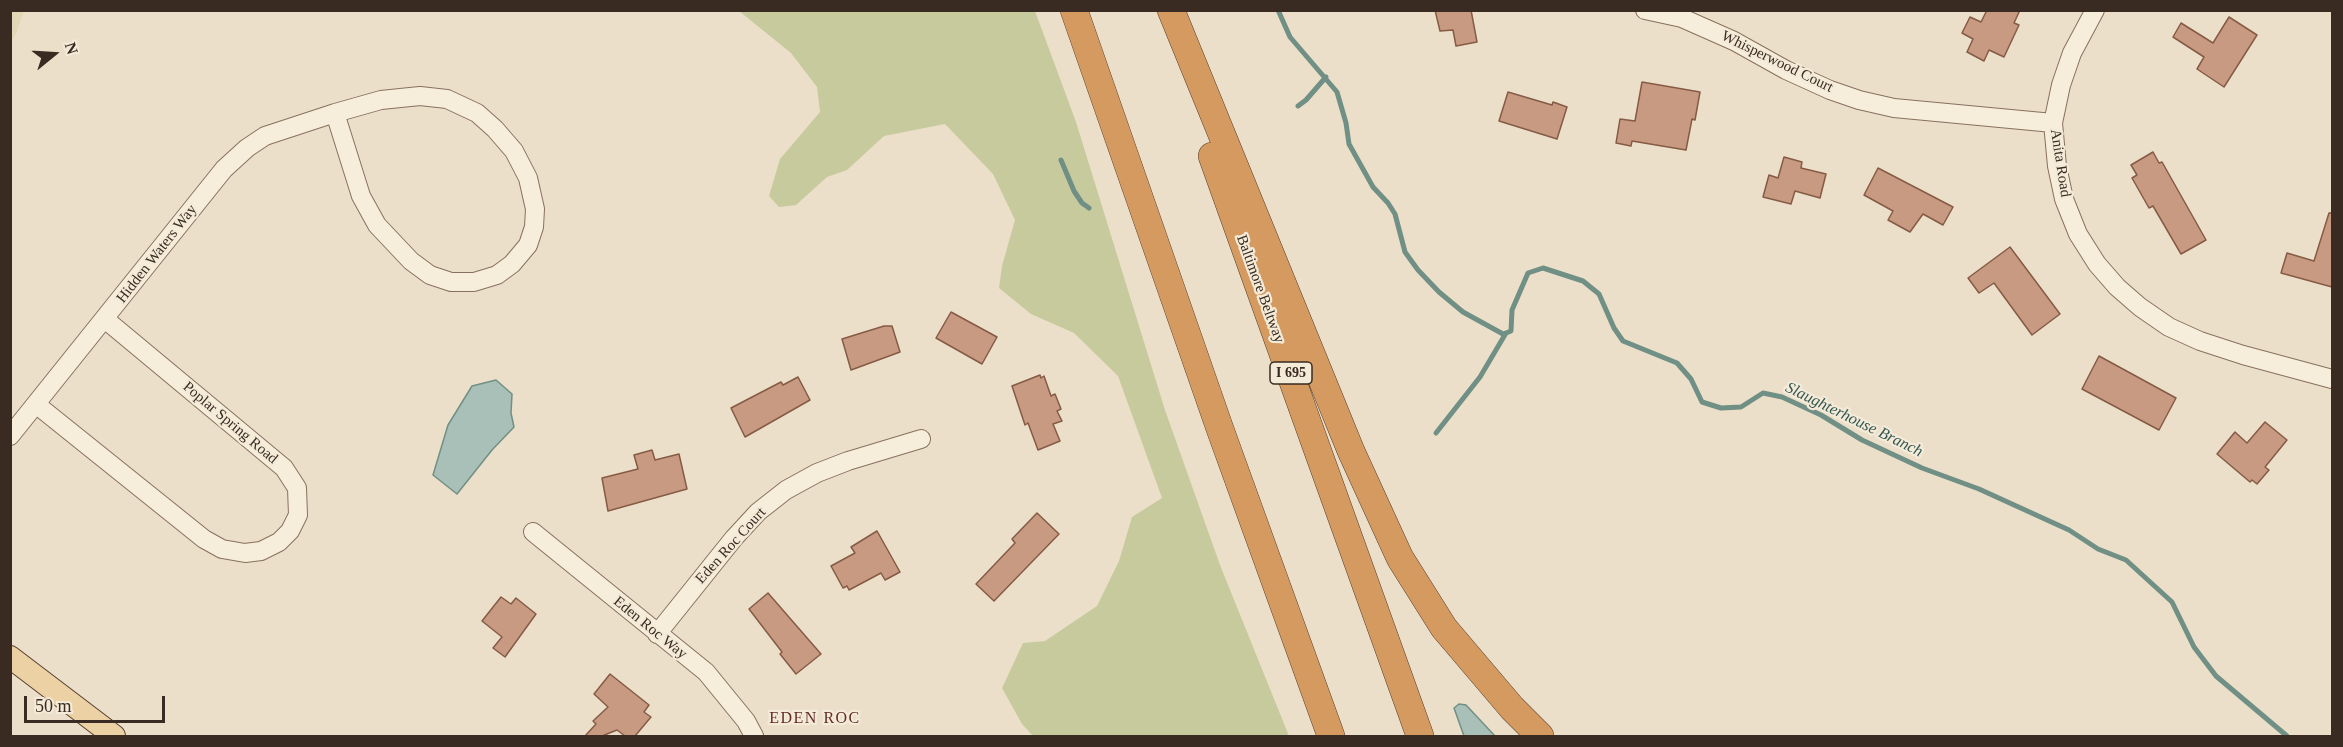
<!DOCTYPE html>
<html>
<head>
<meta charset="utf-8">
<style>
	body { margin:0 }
	#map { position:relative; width:2343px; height:747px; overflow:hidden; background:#ecdfc9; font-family:"Times New Roman",serif }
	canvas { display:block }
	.frame { position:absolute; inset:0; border:12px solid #392b21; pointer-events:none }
	.north { position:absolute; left:24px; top:24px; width:60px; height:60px; -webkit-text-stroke:4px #f4ead8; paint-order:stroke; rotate:72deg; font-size:16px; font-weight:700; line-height:24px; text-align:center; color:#392b21 }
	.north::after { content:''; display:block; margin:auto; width:21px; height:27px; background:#392b21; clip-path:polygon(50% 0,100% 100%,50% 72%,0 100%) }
	.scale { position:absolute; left:24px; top:696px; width:141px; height:27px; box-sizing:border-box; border:3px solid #392b21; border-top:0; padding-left:8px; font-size:18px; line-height:21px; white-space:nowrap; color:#392b21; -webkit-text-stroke:4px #f4ead8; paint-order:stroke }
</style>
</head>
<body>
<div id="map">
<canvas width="2343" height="747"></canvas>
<div class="frame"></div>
<div class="north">N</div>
<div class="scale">50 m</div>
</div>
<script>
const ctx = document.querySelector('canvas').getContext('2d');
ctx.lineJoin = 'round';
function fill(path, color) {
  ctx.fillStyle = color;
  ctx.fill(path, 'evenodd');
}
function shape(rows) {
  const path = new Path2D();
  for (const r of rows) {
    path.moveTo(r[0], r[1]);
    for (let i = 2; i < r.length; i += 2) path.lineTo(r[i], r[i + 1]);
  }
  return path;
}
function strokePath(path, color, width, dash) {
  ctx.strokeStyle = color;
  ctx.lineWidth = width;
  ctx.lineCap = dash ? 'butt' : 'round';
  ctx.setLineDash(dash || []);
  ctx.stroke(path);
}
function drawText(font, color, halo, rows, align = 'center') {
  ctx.font = font + ' "Times New Roman",serif';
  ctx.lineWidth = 4.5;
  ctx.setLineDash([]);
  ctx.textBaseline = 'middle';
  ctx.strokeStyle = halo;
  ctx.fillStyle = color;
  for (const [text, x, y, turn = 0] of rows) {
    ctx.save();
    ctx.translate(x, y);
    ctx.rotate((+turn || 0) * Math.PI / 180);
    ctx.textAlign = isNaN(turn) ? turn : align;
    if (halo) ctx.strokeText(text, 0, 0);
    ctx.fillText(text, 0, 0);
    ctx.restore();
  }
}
const farmland = shape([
	[11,10,24,11,15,36,11,41]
]);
const green = shape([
	[739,11,1035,11,1076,122,1165,410,1220,565,1289,736,1033,736,1022,724,1002,688,1023,643,1045,641,1097,606,1119,561,1132,517,1162,498,1118,376,1074,333,1031,314,999,288,1002,266,1015,220,993,174,945,124,884,136,847,170,827,177,796,205,779,207,769,196,780,159,820,112,817,87,791,53]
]);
const water = shape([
	[496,380,512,394,511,413,514,427,492,450,457,494,433,475,448,425,472,386,496,380],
	[1459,704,1466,705,1495,736,1464,736,1454,708,1459,704]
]);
const stream = shape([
	[1278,10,1290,37,1337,92,1346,123,1349,144,1373,187,1388,203,1395,214,1405,252,1418,270,1439,292,1463,312,1503,334,1506,333,1511,331,1512,310,1528,273,1543,268,1583,281,1599,294,1614,328,1623,341,1677,363,1691,379,1702,402,1721,408,1741,407,1763,393,1782,397,1821,415,1862,440,1922,468,1979,489,2069,530,2098,549,2126,560,2172,602,2194,647,2216,676,2287,736],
	[1298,106,1306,100,1326,77],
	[1061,160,1074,191,1082,203,1089,208],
	[1436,433,1480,377,1506,333]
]);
const building = shape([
	[1435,10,1471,10,1477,42,1456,46,1453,30,1440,31,1435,10],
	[1987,10,2020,10,2014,23,2019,25,2004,57,1989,50,1984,61,1967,52,1973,39,1962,33,1970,17,1981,22,1987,10],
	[2229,17,2257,35,2224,87,2197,69,2204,57,2173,37,2181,23,2213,43,2229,17],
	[1642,82,1700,92,1695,120,1692,119,1686,150,1632,141,1631,146,1616,143,1620,119,1635,121,1642,82],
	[1508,92,1552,105,1553,102,1567,107,1557,139,1499,121,1508,92],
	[2153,152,2159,163,2162,162,2206,240,2181,254,2153,206,2149,208,2132,178,2137,175,2131,165,2153,152],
	[1784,157,1802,162,1801,168,1826,174,1820,198,1795,191,1791,204,1763,197,1769,175,1778,178,1784,157],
	[1878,168,1953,207,1943,225,1923,214,1910,232,1888,220,1893,211,1864,195,1878,168],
	[2329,213,2332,213,2332,287,2281,273,2287,253,2314,261,2329,213],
	[2010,247,2060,314,2032,335,1994,283,1979,293,1968,278,2010,247],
	[951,312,997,337,982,364,936,338,951,312],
	[884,326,892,326,900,352,851,370,842,339,884,326],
	[2099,356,2176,398,2159,430,2082,389,2099,356],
	[1040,375,1041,378,1044,376,1051,396,1055,394,1061,409,1057,411,1062,421,1053,424,1060,441,1038,450,1028,423,1025,425,1012,386,1040,375],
	[798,377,810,400,745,437,731,408,781,382,783,385,798,377],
	[2265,422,2287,440,2265,467,2269,470,2257,484,2252,480,2250,482,2217,454,2235,432,2247,443,2265,422],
	[652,450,655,460,679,454,687,489,608,511,602,478,638,469,634,455,652,450],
	[1037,513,1059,534,994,601,976,584,1015,543,1012,539,1037,513],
	[877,531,900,572,885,580,881,573,849,590,847,586,843,588,831,566,855,553,851,547,877,531],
	[768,593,821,654,796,674,780,654,782,652,749,609,768,593],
	[501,597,511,604,516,598,536,614,505,657,493,648,502,637,482,621,501,597],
	[610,674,649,705,644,712,651,717,635,736,625,736,617,730,602,736,585,736,596,724,593,721,608,707,594,694,610,674]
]);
const minor = shape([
	[1645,10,1682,18,1734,41,1786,70,1830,90,1859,100,1894,108,2053,123],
	[2095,10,2072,53,2061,85,2053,123,2057,166,2064,199,2078,234,2097,264,2117,287,2140,307,2169,327,2200,341,2243,355,2332,379],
	[37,405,204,539,222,549,245,553,261,551,279,542,290,531,298,515,297,488,284,468,106,320],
	[10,436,224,169,247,148,265,136,335,113,381,100,420,96,447,99,477,113,495,129,514,151,528,178,535,209,534,227,528,245,512,264,497,275,474,282,451,282,430,275,411,261,377,225,361,196,335,113],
	[533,532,706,672,746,721,754,736],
	[657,634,734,538,758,512,786,490,817,473,848,461,921,439]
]);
const major = shape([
	[10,657,114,736]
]);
const highway = shape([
	[1074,10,1220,429,1331,736],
	[1171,10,1351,451,1400,558,1444,628,1512,708,1540,736],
	[1212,156,1420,736]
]);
const shields = [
	[1291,373,42]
];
const shieldNames = [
	["I 695",1291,373]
];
const streetNames = [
	["Whisperwood Court",1777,62,26],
	["Anita Road",2060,163,81],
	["Hidden Waters Way",157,254,-52],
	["Baltimore Beltway",1260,289,70],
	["Poplar Spring Road",230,423,40],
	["Eden Roc Court",731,546,-48],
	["Eden Roc Way",650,628,39]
];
const waterNames = [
	["Slaughterhouse Branch",1854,420,26]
];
const neighbourhoodNames = [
	["EDEN ROC",815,719]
];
fill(farmland, '#e1d8b6');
fill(green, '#c7ca9d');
fill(water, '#a9c0b8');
strokePath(water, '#708f85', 1.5);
strokePath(stream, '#708f85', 5);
fill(building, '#c89a81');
strokePath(building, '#855b46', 1.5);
strokePath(minor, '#87715e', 20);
strokePath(major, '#564032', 24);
strokePath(highway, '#564032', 28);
strokePath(minor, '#f7eddb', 18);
strokePath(major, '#ecd1a4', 22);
strokePath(highway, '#d59a60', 27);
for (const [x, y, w] of shields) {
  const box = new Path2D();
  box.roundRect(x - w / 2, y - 11, w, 22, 4.5);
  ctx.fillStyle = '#f4ead8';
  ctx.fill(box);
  strokePath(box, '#392b21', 1.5);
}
drawText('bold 14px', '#392b21', null, shieldNames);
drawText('15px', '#392b21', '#f4ead8', streetNames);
drawText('italic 16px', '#315752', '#f4ead8', waterNames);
ctx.letterSpacing = '1.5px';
drawText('16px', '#632c23', '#f4ead8', neighbourhoodNames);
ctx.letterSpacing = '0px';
</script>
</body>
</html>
